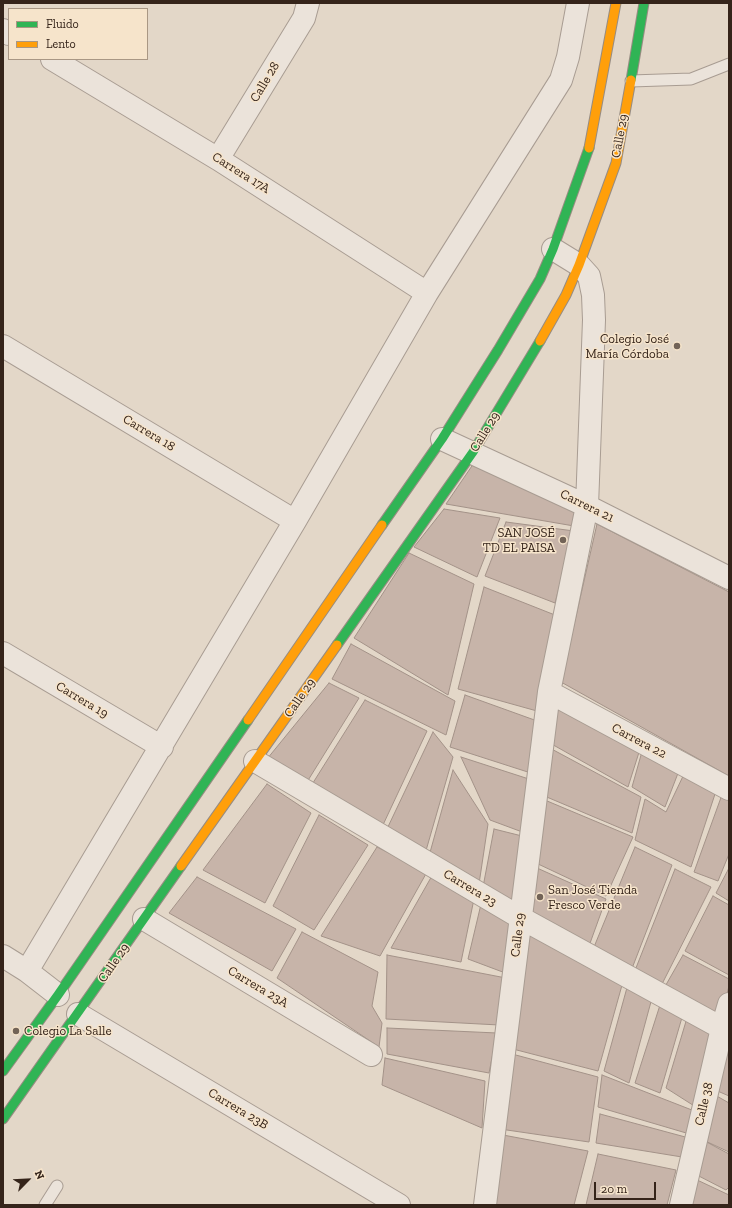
<!DOCTYPE html>
<html>
<head>
<meta charset="utf-8">
<style>
	body { margin:0 }
	#map { position:relative; width:732px; height:1208px; overflow:hidden; background:#e3d7c8; font-family:"Zilla Slab",serif }
	canvas { display:block }
	.frame { position:absolute; inset:0; border:4px solid #35241a; pointer-events:none }
	.legend { position:absolute; left:8px; top:8px; width:140px; height:52px; box-sizing:border-box; background:#f6e4cb; border:1px solid #a99784; margin:0; padding:5px 7px; list-style:none; font-size:12px; color:#35241a }
	.legend li { display:flex; align-items:center; gap:8px; height:20px }
	.legend b { width:20px; border:1px solid #a99784 }
	.north { position:absolute; left:8px; top:1160px; width:40px; height:40px; -webkit-text-stroke:3px #f6e4cb; paint-order:stroke; rotate:66deg; font-size:11px; font-weight:700; line-height:16px; text-align:center; color:#35241a }
	.north::after { content:''; display:block; margin:auto; width:14px; height:18px; background:#35241a; clip-path:polygon(50% 0,100% 100%,50% 72%,0 100%) }
	.scale { position:absolute; left:594px; top:1182px; width:62px; height:18px; box-sizing:border-box; border:2px solid #35241a; border-top:0; padding-left:5px; font-size:12px; line-height:14px; white-space:nowrap; color:#35241a; -webkit-text-stroke:3px #f6e4cb; paint-order:stroke }
</style>
</head>
<body>
<div id="map">
<canvas width="732" height="1208"></canvas>
<div class="frame"></div>
<ul class="legend">
<li><b style="height:5px;background:#30b455"></b>Fluido</li>
<li><b style="height:5px;background:#ff9f0a"></b>Lento</li>
</ul>
<div class="north">N</div>
<div class="scale">20 m</div>
</div>
<script>
const ctx = document.querySelector('canvas').getContext('2d');
ctx.lineJoin = 'round';
function fill(path, color) {
  ctx.fillStyle = color;
  ctx.fill(path, 'evenodd');
}
function shape(rows) {
  const path = new Path2D();
  for (const r of rows) {
    path.moveTo(r[0], r[1]);
    for (let i = 2; i < r.length; i += 2) path.lineTo(r[i], r[i + 1]);
  }
  return path;
}
function strokePath(path, color, width, dash) {
  ctx.strokeStyle = color;
  ctx.lineWidth = width;
  ctx.lineCap = dash ? 'butt' : 'round';
  ctx.setLineDash(dash || []);
  ctx.stroke(path);
}
function drawText(font, color, halo, rows, align = 'center') {
  ctx.font = font + ' "Zilla Slab",serif';
  ctx.lineWidth = 3;
  ctx.setLineDash([]);
  ctx.textBaseline = 'middle';
  ctx.strokeStyle = halo;
  ctx.fillStyle = color;
  for (const [text, x, y, turn = 0] of rows) {
    ctx.save();
    ctx.translate(x, y);
    ctx.rotate((+turn || 0) * Math.PI / 180);
    ctx.textAlign = isNaN(turn) ? turn : align;
    if (halo) ctx.strokeText(text, 0, 0);
    ctx.fillText(text, 0, 0);
    ctx.restore();
  }
}
const building = shape([
	[476,460,578,507,574,526,446,504,476,460],
	[444,509,500,518,477,577,414,547,444,509],
	[506,522,574,531,555,603,485,576,506,522],
	[597,524,729,592,729,776,561,682,597,524],
	[409,553,474,584,448,695,354,638,409,553],
	[484,587,560,617,537,711,458,689,484,587],
	[351,644,455,701,446,735,332,679,351,644],
	[329,683,359,698,307,782,267,759,329,683],
	[465,695,540,722,534,774,450,747,465,695],
	[552,698,641,746,628,787,548,742,552,698],
	[365,700,427,731,382,827,311,786,365,700],
	[433,732,453,757,425,854,386,831,433,732],
	[546,746,641,797,632,833,542,795,546,746],
	[643,748,680,768,665,807,632,787,643,748],
	[461,757,535,781,525,833,490,820,461,757],
	[453,770,488,824,479,884,429,856,453,770],
	[685,772,717,788,691,867,635,840,645,799,666,812,685,772],
	[267,784,311,813,265,903,203,870,267,784],
	[723,792,729,795,729,854,718,881,694,872,723,792],
	[540,798,633,837,606,896,536,863,540,798],
	[319,815,368,845,314,930,273,906,319,815],
	[494,829,526,837,514,902,483,887,494,829],
	[377,847,427,872,380,956,321,936,377,847],
	[635,847,672,865,631,971,594,947,635,847],
	[537,868,606,899,589,946,532,912,537,868],
	[729,868,729,901,716,893,729,868],
	[675,869,711,887,660,988,634,973,675,869],
	[433,874,474,899,461,962,391,948,433,874],
	[197,877,296,929,272,971,169,913,197,877],
	[713,896,729,905,729,975,685,951,713,896],
	[482,900,515,920,508,974,468,959,482,900],
	[527,927,624,978,598,1071,509,1048,527,927],
	[302,932,378,972,372,1006,382,1023,379,1047,277,978,302,932],
	[387,955,506,978,499,1025,386,1019,387,955],
	[683,955,729,979,729,986,720,1021,663,990,683,955],
	[628,984,652,998,629,1083,604,1071,628,984],
	[661,1002,683,1014,660,1093,635,1083,661,1002],
	[687,1018,718,1031,699,1109,666,1088,687,1018],
	[387,1028,497,1033,489,1073,387,1054,387,1028],
	[729,1039,729,1096,713,1089,729,1039],
	[512,1054,598,1077,589,1142,500,1129,512,1054],
	[385,1058,485,1081,482,1128,382,1085,385,1058],
	[602,1075,697,1112,693,1135,598,1107,602,1075],
	[715,1095,729,1103,729,1152,701,1139,715,1095],
	[600,1114,689,1138,682,1157,596,1143,600,1114],
	[503,1135,588,1151,574,1205,493,1205,503,1135],
	[701,1139,729,1154,729,1187,726,1190,693,1173,701,1139],
	[598,1154,676,1170,667,1205,586,1205,598,1154],
	[695,1179,729,1195,729,1205,688,1205,695,1179]
]);
const lane = shape([
	[631,81,691,79,729,64],
	[45,1205,57,1186]
]);
const street = shape([
	[3,30,9,34],
	[52,59,218,159,427,293],
	[218,159,304,18,308,3],
	[3,346,295,521],
	[442,439,587,506,729,578],
	[3,653,162,747],
	[549,692,729,789],
	[255,761,521,918,729,1032],
	[144,919,371,1055],
	[3,956,27,971,58,995],
	[27,971,295,521,427,293,561,80,568,57,578,3],
	[78,1014,399,1205],
	[485,1205,549,692,587,506,594,320,593,295,589,276,579,265,553,249],
	[681,1205,722,1028,729,1004]
]);
const fast = shape([
	[631,80,644,3],
	[382,525,442,439,498,350,540,279,553,249,589,148],
	[337,645,473,452,540,341],
	[3,1071,58,995,248,720],
	[3,1119,181,866]
]);
const slow = shape([
	[589,148,616,3],
	[540,341,566,295,579,265,616,163,631,80],
	[248,720,382,525],
	[181,866,337,645]
]);
const markers = [
	[677,346,4,"#726357"],
	[563,540,4,"#726357"],
	[540,897,4,"#726357"],
	[16,1031,4,"#726357"]
];
const streetNames = [
	["Calle 28",265,82,-59],
	["Calle 29",620,136,-79],
	["Carrera 17A",241,173,32],
	["Calle 29",485,432,-58],
	["Carrera 18",149,433,31],
	["Carrera 21",587,506,26],
	["Calle 29",300,698,-55],
	["Carrera 19",82,700,31],
	["Carrera 22",639,741,28],
	["Carrera 23",470,888,31],
	["Calle 29",518,935,-83],
	["Calle 29",114,963,-55],
	["Carrera 23A",258,987,31],
	["Calle 38",704,1104,-77],
	["Carrera 23B",238,1109,31]
];
const poiNames = [
	["Colegio José",669,339],
	["María Córdoba",669,354],
	["SAN JOSÉ",555,533],
	["TD EL PAISA",555,548],
	["San José Tienda",548,890,"left"],
	["Fresco Verde",548,905,"left"],
	["Colegio La Salle",24,1031,"left"]
];
fill(building, '#c7b4a9');
strokePath(building, '#a39288', 1);
strokePath(lane, '#a89c92', 13);
strokePath(street, '#a89c92', 24);
strokePath(fast, '#978c82', 11);
strokePath(slow, '#978c82', 11);
strokePath(lane, '#ebe3da', 11);
strokePath(street, '#ebe3da', 22);
strokePath(fast, '#30b455', 9);
strokePath(slow, '#ff9f0a', 9);
for (const [x, y, r, color] of markers) {
  const dot = new Path2D();
  dot.arc(x, y, r, 0, 2 * Math.PI);
  ctx.fillStyle = color;
  ctx.fill(dot);
  strokePath(dot, '#f6e4cb', 1.5);
}
drawText('13px', '#35241a', '#f6e4cb', streetNames);
drawText('13px', '#35241a', '#f6e4cb', poiNames, 'right');
</script>
</body>
</html>
